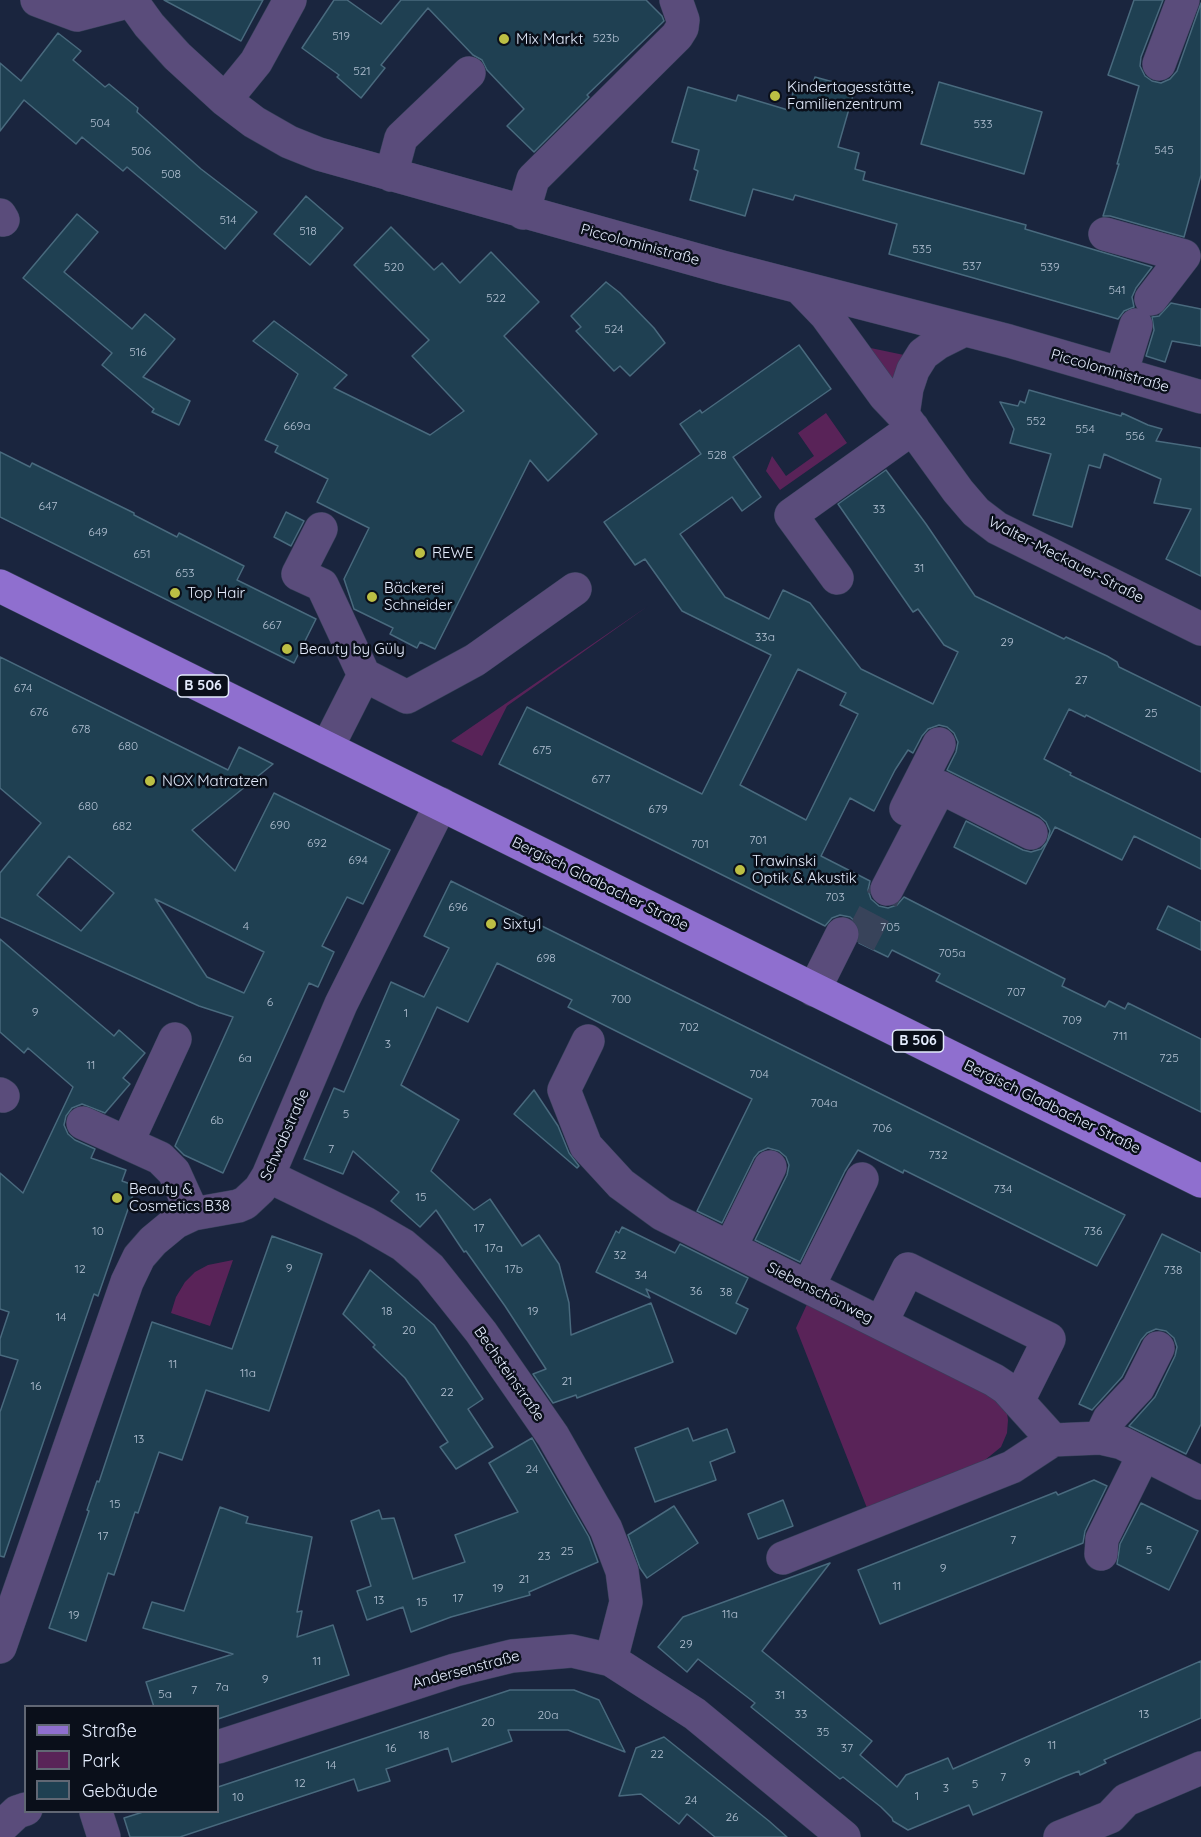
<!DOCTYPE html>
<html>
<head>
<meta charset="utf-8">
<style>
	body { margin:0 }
	#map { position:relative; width:1201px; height:1837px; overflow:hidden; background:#1a253e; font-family:Quicksand,sans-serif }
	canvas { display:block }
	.legend { position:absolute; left:24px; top:1705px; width:195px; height:108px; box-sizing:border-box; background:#0a0f1a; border:2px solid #616774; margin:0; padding:8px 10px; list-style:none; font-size:18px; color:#e3ebfc }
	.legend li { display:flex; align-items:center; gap:12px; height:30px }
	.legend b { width:30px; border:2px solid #616774 }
</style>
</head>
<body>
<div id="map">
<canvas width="1201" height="1837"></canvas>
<ul class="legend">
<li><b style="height:8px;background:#8f6fcf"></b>Straße</li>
<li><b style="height:16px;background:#592358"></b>Park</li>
<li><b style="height:16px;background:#1f4052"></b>Gebäude</li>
</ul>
</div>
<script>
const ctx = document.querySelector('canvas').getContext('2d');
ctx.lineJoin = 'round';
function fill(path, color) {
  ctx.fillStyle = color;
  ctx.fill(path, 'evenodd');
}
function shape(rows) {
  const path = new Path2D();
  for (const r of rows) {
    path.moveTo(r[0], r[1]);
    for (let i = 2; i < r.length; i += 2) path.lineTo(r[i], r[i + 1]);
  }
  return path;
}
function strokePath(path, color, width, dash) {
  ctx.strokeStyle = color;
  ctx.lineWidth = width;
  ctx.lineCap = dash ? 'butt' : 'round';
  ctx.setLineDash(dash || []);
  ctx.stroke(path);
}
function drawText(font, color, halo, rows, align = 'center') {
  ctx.font = font + ' Quicksand,sans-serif';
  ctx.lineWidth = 5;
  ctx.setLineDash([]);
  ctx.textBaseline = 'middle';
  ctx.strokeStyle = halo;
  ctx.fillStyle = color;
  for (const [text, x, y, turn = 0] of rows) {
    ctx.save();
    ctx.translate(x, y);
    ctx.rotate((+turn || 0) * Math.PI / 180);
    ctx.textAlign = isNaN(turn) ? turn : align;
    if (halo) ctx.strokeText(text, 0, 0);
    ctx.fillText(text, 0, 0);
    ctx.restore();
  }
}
const green = shape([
	[861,346,904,355,894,385],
	[826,413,847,443,780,490,766,471,772,456,786,476,814,456,798,433],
	[648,606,507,706,482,756,451,741],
	[233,1260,210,1326,171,1313,176,1297,185,1282,195,1272,208,1265],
	[808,1302,994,1394,1007,1413,1008,1420,1007,1433,1001,1447,985,1460,969,1468,867,1508,796,1328]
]);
const building = shape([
	[164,0,263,0,241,41,164,0],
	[334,0,347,0,381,24,401,0,646,0,662,16,664,21,587,95,589,97,534,152,507,126,524,109,487,70,482,60,473,55,428,8,381,65,385,68,361,98,337,77,339,75,302,48,334,0],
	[1134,0,1163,0,1141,57,1140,66,1145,76,1152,81,1161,83,1170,79,1177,71,1201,3,1201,175,1184,237,1110,216,1103,216,1119,164,1117,164,1139,86,1108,75,1134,0],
	[58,33,81,51,73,60,105,87,109,84,138,108,137,112,201,169,257,212,225,249,127,167,123,171,82,137,76,144,24,100,0,131,0,63,21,81,58,33],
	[815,77,855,88,838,147,859,153,855,169,865,172,863,180,1026,225,1025,229,1152,267,1136,288,1132,297,1134,307,1124,311,1118,319,889,254,897,224,795,195,793,200,753,189,745,216,690,200,698,171,694,169,699,150,672,142,688,87,736,101,738,95,788,110,796,83,812,87,815,77],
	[939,82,1042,112,1024,174,921,144,939,82],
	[306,196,343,228,310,265,274,234,306,196],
	[77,214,98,232,64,272,132,329,145,314,175,339,143,377,190,401,179,425,152,412,154,409,102,365,112,353,23,278,77,214],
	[391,227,434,270,442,263,460,283,491,252,539,302,504,336,597,434,548,481,530,460,435,649,420,642,417,648,390,634,393,628,354,609,344,579,369,528,317,502,328,479,275,452,278,446,265,440,298,374,253,341,274,321,347,375,334,388,430,435,464,411,412,356,429,340,354,265,391,227],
	[606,282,620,293,654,328,665,343,630,376,620,366,614,371,576,331,581,327,571,316,606,282],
	[1171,303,1201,309,1201,346,1172,341,1165,362,1146,356,1154,330,1152,317,1159,316,1171,303],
	[799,345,831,389,733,457,761,497,742,511,732,497,680,534,725,597,769,619,783,590,810,603,861,669,933,704,958,652,944,645,918,609,913,612,838,504,886,470,926,524,975,596,1064,639,1066,637,1107,656,1117,662,1119,667,1201,707,1201,772,1086,715,1085,717,1069,709,1044,759,1071,773,1070,775,1201,839,1201,869,1134,836,1122,860,1055,827,1026,884,954,847,966,821,1023,850,1031,852,1041,849,1047,842,1050,831,1046,822,1039,816,947,770,956,752,958,742,954,733,947,727,939,725,928,729,922,736,913,753,908,750,895,770,874,811,850,798,821,856,870,881,868,890,871,899,879,906,888,908,897,905,904,897,1065,979,1062,986,1105,1007,1109,1001,1125,1009,1128,1003,1201,1039,1201,1112,936,981,940,974,892,950,888,957,859,943,861,933,858,924,850,917,840,915,832,918,825,926,499,764,527,707,702,794,771,655,682,611,645,559,635,565,604,522,701,454,680,424,700,410,702,413,799,345],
	[798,669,846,693,840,705,858,714,806,820,740,785,798,669],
	[1029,390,1121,416,1122,413,1148,425,1162,429,1156,441,1201,448,1201,576,1166,559,1191,509,1154,503,1161,479,1104,454,1100,468,1089,465,1072,527,1033,515,1051,454,1010,443,1014,429,1000,402,1018,406,1020,401,1025,403,1029,390],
	[0,452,30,467,32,463,134,513,134,515,177,537,179,533,244,566,237,580,316,619,294,663,0,517,0,452],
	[286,512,304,521,291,546,274,537,286,512],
	[0,657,228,770,239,747,273,764,192,830,235,871,274,793,390,850,363,904,347,897,322,946,334,952,318,987,309,983,223,1173,184,1155,175,1146,233,1017,199,1006,0,917,0,873,41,823,0,788,0,657],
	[69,856,114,893,81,931,37,895,69,856],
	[155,899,264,952,244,993,207,977,155,899],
	[451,881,665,987,1125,1215,1097,1266,904,1170,903,1173,858,1150,845,1171,800,1262,755,1240,787,1175,789,1165,786,1157,779,1151,768,1148,759,1152,754,1158,722,1223,697,1211,752,1099,568,1007,572,1000,497,963,468,1022,437,1007,401,1085,459,1120,431,1171,474,1210,490,1199,522,1246,539,1235,559,1264,569,1303,571,1335,651,1303,673,1362,577,1398,576,1395,553,1403,533,1374,546,1369,505,1306,466,1251,464,1252,436,1210,420,1227,391,1201,399,1192,353,1151,343,1174,304,1159,334,1088,344,1092,391,982,424,997,449,948,424,936,451,881],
	[1168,906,1201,922,1201,950,1157,929,1168,906],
	[0,939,114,1036,119,1030,145,1053,123,1078,130,1084,105,1113,82,1104,72,1108,66,1116,64,1125,68,1134,75,1140,95,1149,91,1158,126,1170,122,1181,136,1186,98,1296,94,1294,4,1557,0,1556,0,1412,18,1360,0,1355,0,1339,9,1312,0,1309,0,1173,23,1193,73,1087,28,1048,24,1053,0,1032,0,939],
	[534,1090,558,1126,569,1153,579,1166,577,1168,514,1114,534,1090],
	[622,1227,675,1253,680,1244,748,1278,736,1303,748,1309,736,1334,646,1289,650,1298,596,1272,616,1231,619,1233,622,1227],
	[1162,1234,1201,1253,1201,1424,1186,1454,1129,1426,1155,1397,1175,1356,1177,1347,1174,1338,1166,1331,1156,1329,1147,1333,1141,1340,1122,1377,1092,1410,1079,1404,1162,1234],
	[272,1236,322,1254,269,1411,206,1390,182,1460,159,1452,138,1513,135,1512,114,1575,108,1573,86,1641,49,1628,89,1511,87,1510,97,1481,99,1482,152,1322,232,1349,272,1236],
	[370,1270,434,1325,483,1399,468,1409,493,1447,456,1469,440,1447,448,1442,405,1378,373,1347,375,1345,343,1314,370,1270],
	[688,1428,693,1441,727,1429,735,1452,710,1462,716,1480,655,1502,635,1448,688,1428],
	[532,1438,589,1537,598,1562,529,1592,530,1595,451,1617,411,1632,403,1607,367,1620,357,1591,371,1586,351,1521,379,1510,382,1519,394,1518,413,1579,465,1562,455,1535,518,1512,489,1463,532,1438],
	[1094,1480,1107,1486,1085,1531,1083,1543,880,1624,858,1570,1056,1492,1058,1495,1094,1480],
	[783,1500,793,1526,758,1539,748,1514,783,1500],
	[1141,1503,1198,1531,1169,1590,1117,1564,1120,1544,1141,1503],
	[674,1506,698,1543,647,1578,640,1568,628,1535,674,1506],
	[220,1507,248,1517,246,1523,312,1537,297,1612,302,1611,297,1637,333,1625,349,1675,218,1719,218,1707,154,1707,146,1682,233,1654,143,1628,152,1602,184,1611,220,1507],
	[830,1563,762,1651,872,1741,860,1755,897,1787,906,1775,948,1758,953,1769,1201,1661,1201,1718,1104,1760,1106,1763,1080,1775,1079,1771,1066,1776,973,1815,969,1805,908,1830,893,1821,892,1818,881,1807,843,1777,840,1779,751,1707,755,1703,698,1659,687,1672,658,1647,683,1617,830,1563],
	[510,1690,574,1690,599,1700,625,1752,568,1730,508,1730,512,1741,452,1762,448,1748,386,1769,390,1781,358,1791,354,1779,180,1837,130,1837,124,1818,143,1812,218,1812,218,1787,510,1690],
	[664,1737,769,1821,787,1837,715,1837,687,1814,679,1824,641,1794,619,1796,636,1748,664,1737]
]);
const minorTunnel = shape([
	[859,943,887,889]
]);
const minor = shape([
	[37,0,77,15,131,1],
	[131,0,149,25,177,56,225,100,254,122,289,142,319,154,722,267,1009,341,1201,397],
	[1159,64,1183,0],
	[225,100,256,62,290,0],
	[391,175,401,138,469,73],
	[523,213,533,179,677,36,682,28,683,20,676,0],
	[0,215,3,220],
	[1105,234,1184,256,1151,299],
	[801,289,826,315,885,396,903,415,958,491,976,512,997,528,1201,629],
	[1121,374,1136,325],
	[903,415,907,388,913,370,923,354,938,343,964,330],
	[321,529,298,574,322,585,364,675,407,697,475,660,575,589],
	[837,578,791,515,913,428],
	[327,748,364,675],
	[906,809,939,744],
	[887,889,940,787,1031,833],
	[814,990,842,934],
	[588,1041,564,1090,586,1146,621,1184,662,1214,994,1380,1006,1388,1053,1440,1100,1438,1122,1443,1201,1483],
	[0,1094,3,1096],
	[83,1123,160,1158,174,1172,193,1214],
	[127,1143,175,1039],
	[268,1176,365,1223,403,1245,430,1268,481,1332,553,1436,606,1529,622,1571,626,1602,611,1660],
	[730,1248,770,1167],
	[808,1287,862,1179],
	[881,1323,908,1269,1049,1339,1018,1401],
	[1100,1438,1109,1419,1138,1388,1158,1348],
	[1101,1554,1102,1539,1144,1454],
	[783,1558,1012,1467,1053,1440],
	[0,1647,127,1282,139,1257,153,1241,176,1222,193,1214,238,1206,245,1203,260,1189,268,1176,341,1004,441,804],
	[218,1747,455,1670,512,1656,572,1651,611,1660,695,1714,844,1837],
	[96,1812,104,1837],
	[0,1828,17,1812,26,1809],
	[1060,1837,1110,1817,1126,1800,1201,1768]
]);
const major = shape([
	[0,586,1201,1181]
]);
const markers = [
	[504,39,6,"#bcbf44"],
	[775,96,6,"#bcbf44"],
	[420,553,6,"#bcbf44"],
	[175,593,6,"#bcbf44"],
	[372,597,6,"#bcbf44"],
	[287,649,6,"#bcbf44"],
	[150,781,6,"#bcbf44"],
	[740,870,6,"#bcbf44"],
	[491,924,6,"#bcbf44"],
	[117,1198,6,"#bcbf44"]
];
const numberNames = [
	["519",341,36],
	["523b",606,38],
	["521",362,71],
	["504",100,123],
	["533",983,124],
	["545",1164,150],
	["506",141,151],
	["508",171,174],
	["514",228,220],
	["518",308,231],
	["535",922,249],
	["537",972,266],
	["520",394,267],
	["539",1050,267],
	["541",1117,290],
	["522",496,298],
	["524",614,329],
	["516",138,352],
	["552",1036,421],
	["669a",297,426],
	["554",1085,429],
	["556",1135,436],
	["528",717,455],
	["647",48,506],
	["33",879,509],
	["649",98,532],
	["651",142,554],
	["31",919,568],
	["653",185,573],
	["667",272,625],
	["33a",765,637],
	["29",1007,642],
	["27",1081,680],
	["674",23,688],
	["676",39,712],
	["25",1151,713],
	["678",81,729],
	["680",128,746],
	["675",542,750],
	["677",601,779],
	["680",88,806],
	["679",658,809],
	["690",280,825],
	["682",122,826],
	["701",758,840],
	["692",317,843],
	["701",700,844],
	["694",358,860],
	["703",835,897],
	["696",458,907],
	["4",246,926],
	["705",890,927],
	["705a",952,953],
	["698",546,958],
	["707",1016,992],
	["700",621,999],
	["6",270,1002],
	["9",35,1012],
	["1",406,1013],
	["709",1072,1020],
	["702",689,1027],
	["711",1120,1036],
	["3",388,1044],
	["6a",245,1058],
	["725",1169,1058],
	["11",91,1065],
	["704",759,1074],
	["704a",824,1103],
	["5",346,1114],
	["6b",217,1120],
	["706",882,1128],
	["7",331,1149],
	["732",938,1155],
	["734",1003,1189],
	["15",421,1197],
	["17",479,1228],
	["10",98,1231],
	["736",1093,1231],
	["17a",494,1248],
	["32",620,1255],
	["9",289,1268],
	["12",80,1269],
	["17b",514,1269],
	["738",1173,1270],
	["34",641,1275],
	["36",696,1291],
	["38",726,1292],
	["18",387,1311],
	["19",533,1311],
	["14",61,1317],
	["20",409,1330],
	["11",173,1364],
	["11a",248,1373],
	["21",567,1381],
	["16",36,1386],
	["22",447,1392],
	["13",139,1439],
	["24",532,1469],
	["15",115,1504],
	["17",103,1536],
	["7",1013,1540],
	["5",1149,1550],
	["25",567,1551],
	["23",544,1556],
	["9",943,1568],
	["21",524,1579],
	["11",897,1586],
	["19",498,1588],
	["17",458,1598],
	["13",379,1600],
	["15",422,1602],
	["11a",730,1614],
	["19",74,1615],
	["29",686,1644],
	["11",317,1661],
	["9",265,1679],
	["7a",222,1687],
	["7",194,1690],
	["5a",165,1694],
	["31",780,1695],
	["33",801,1714],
	["13",1144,1714],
	["20a",548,1715],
	["20",488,1722],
	["35",823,1732],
	["18",424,1735],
	["11",1052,1745],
	["16",391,1748],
	["37",847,1748],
	["22",657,1754],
	["9",1027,1762],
	["14",331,1765],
	["7",1003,1777],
	["12",300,1783],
	["5",975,1784],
	["3",946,1788],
	["1",917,1796],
	["10",238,1797],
	["24",691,1800],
	["26",732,1817]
];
const shields = [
	[203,686,51],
	[918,1041,51]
];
const shieldNames = [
	["B 506",203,686],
	["B 506",918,1041]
];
const poiNames = [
	["Mix Markt",516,39],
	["Kindertagesstätte,",787,87],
	["Familienzentrum",787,104],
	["REWE",432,553],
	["Bäckerei",384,588],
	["Schneider",384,605],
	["Top Hair",187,593],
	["Beauty by Güly",299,649],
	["NOX Matratzen",162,781],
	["Trawinski",752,861],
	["Optik & Akustik",752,878],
	["Sixty1",503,924],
	["Beauty &",129,1189],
	["Cosmetics B38",129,1206]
];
const streetNames = [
	["Piccoloministraße",640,245,15],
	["Piccoloministraße",1110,371,16],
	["Walter-Meckauer-Straße",1066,560,27],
	["Bergisch Gladbacher Straße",600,884,26],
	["Bergisch Gladbacher Straße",1052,1107,26],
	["Schwabstraße",285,1135,-66],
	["Siebenschönweg",820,1293,27],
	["Bechsteinstraße",509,1374,55],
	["Andersenstraße",466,1670,-15]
];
fill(green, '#592358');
fill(building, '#1f4052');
strokePath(building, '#496a7e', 1.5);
strokePath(minorTunnel, '#38435a', 33, [33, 16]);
strokePath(minor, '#364159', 34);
strokePath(major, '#364159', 34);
strokePath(minor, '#5a4c7b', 33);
strokePath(major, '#8f6fcf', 33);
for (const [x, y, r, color] of markers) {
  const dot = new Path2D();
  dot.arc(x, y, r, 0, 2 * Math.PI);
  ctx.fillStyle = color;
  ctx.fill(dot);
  strokePath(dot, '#0a0f1a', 2);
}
drawText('12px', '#b2c0d2', null, numberNames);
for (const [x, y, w] of shields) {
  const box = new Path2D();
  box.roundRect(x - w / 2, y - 11, w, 22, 4.5);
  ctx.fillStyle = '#0a0f1a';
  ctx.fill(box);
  strokePath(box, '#e3ebfc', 1.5);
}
drawText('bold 14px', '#e3ebfc', null, shieldNames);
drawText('15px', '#e3ebfc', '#0a0f1a', poiNames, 'left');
drawText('15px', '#e3ebfc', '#0a0f1a', streetNames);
</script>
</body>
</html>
